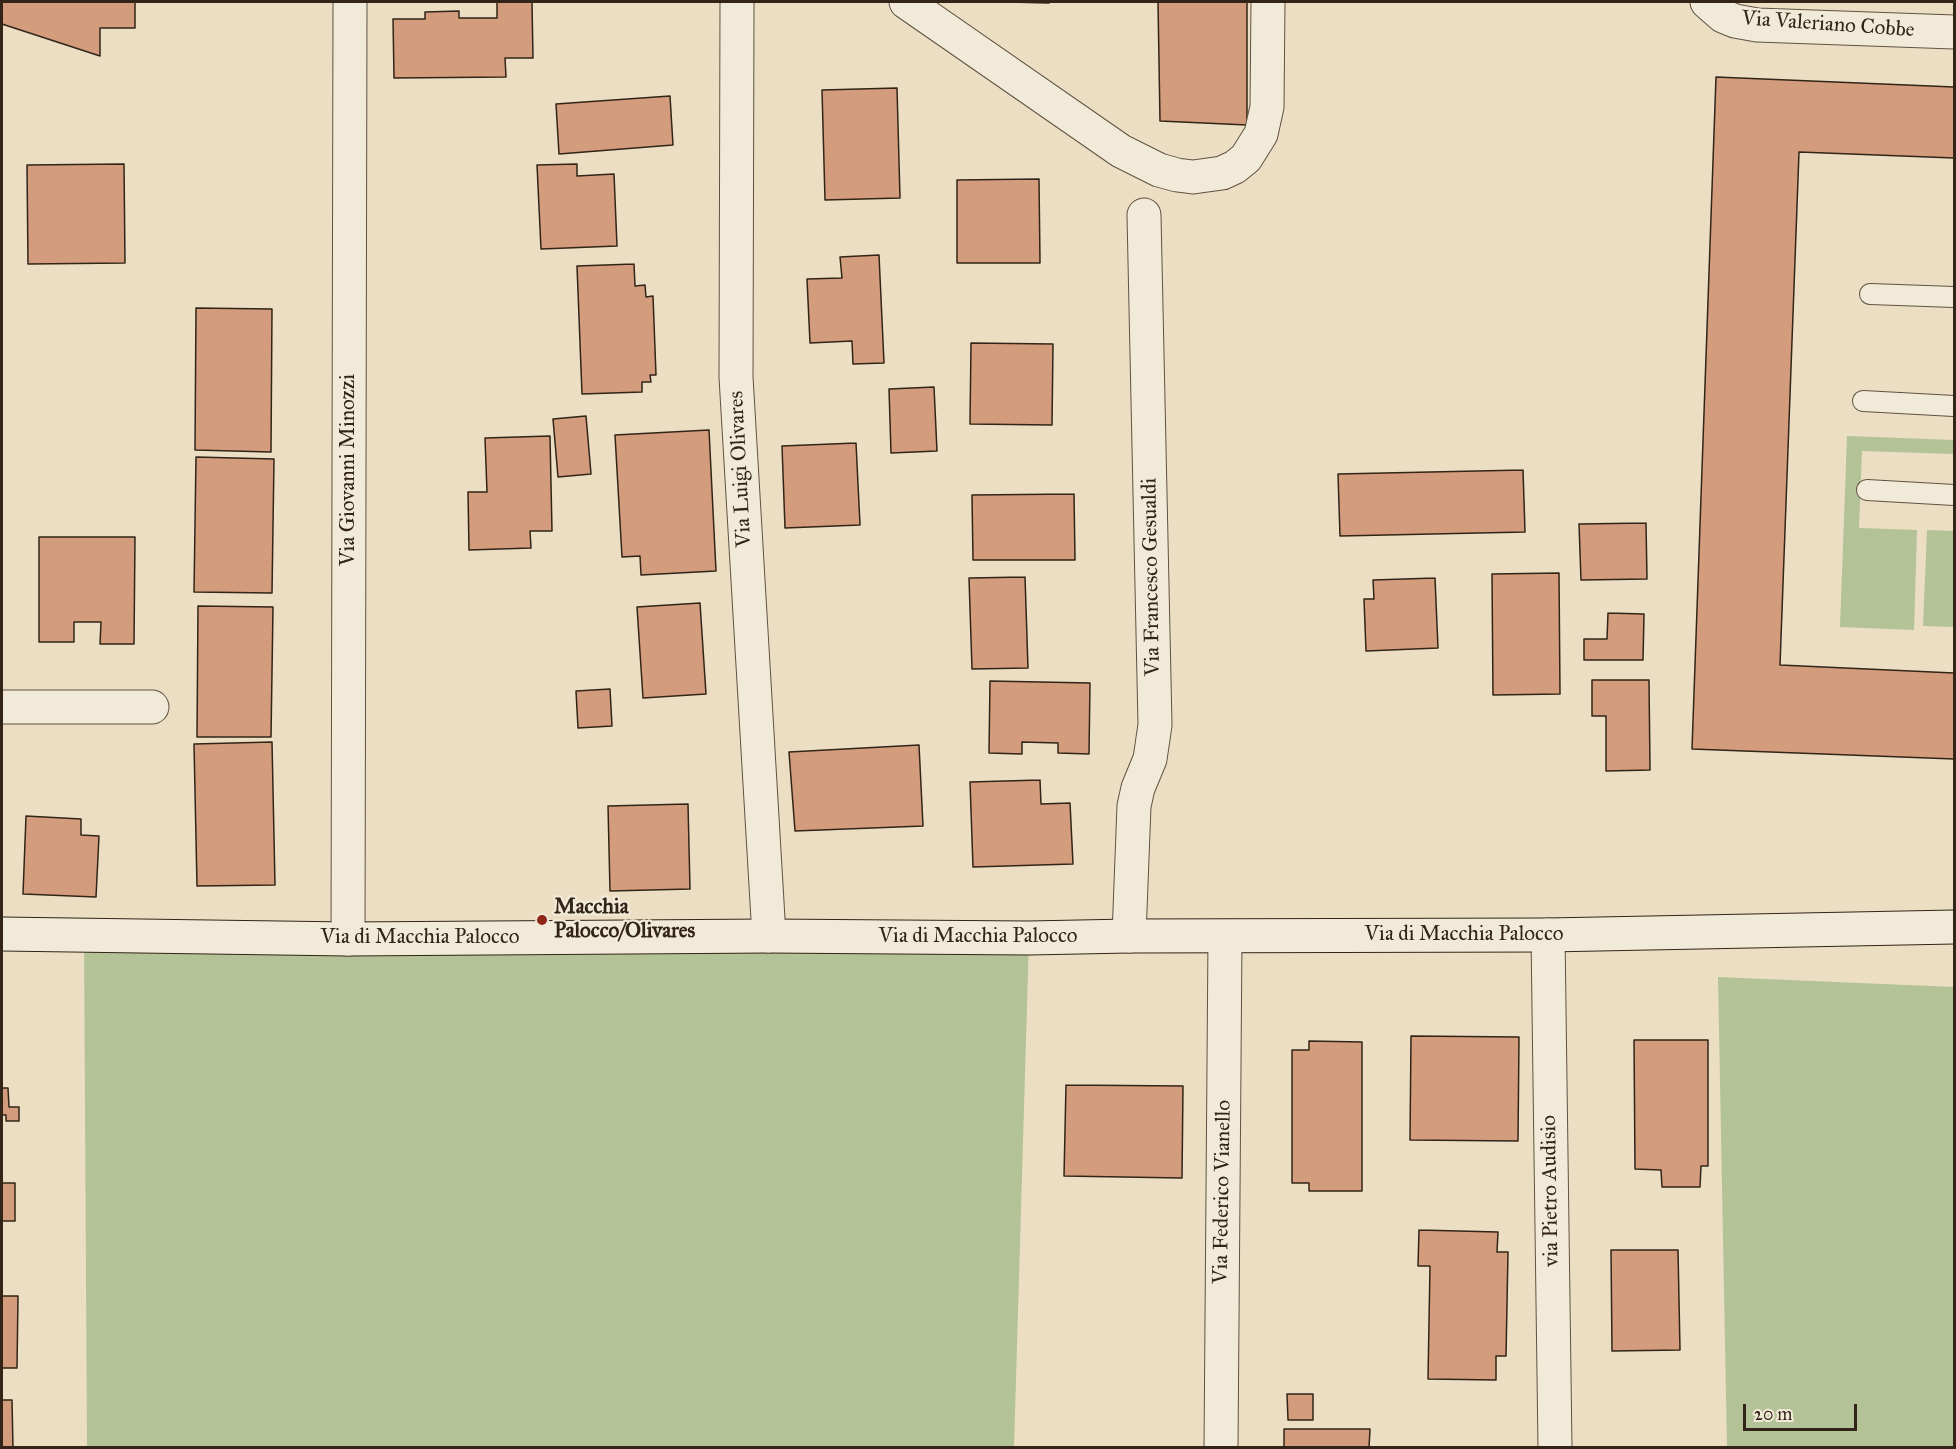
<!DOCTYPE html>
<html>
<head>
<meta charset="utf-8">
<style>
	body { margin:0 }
	#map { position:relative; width:1956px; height:1449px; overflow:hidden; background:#ebdec3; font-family:"IM FELL Great Primer",serif }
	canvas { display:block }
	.frame { position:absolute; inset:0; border:3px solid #322417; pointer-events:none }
	.scale { position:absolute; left:1743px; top:1404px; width:114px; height:27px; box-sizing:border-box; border:3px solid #322417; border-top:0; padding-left:8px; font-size:18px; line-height:21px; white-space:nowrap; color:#322417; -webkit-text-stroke:4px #f2ead8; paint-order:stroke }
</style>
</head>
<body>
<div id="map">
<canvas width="1956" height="1449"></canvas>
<div class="frame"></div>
<div class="scale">20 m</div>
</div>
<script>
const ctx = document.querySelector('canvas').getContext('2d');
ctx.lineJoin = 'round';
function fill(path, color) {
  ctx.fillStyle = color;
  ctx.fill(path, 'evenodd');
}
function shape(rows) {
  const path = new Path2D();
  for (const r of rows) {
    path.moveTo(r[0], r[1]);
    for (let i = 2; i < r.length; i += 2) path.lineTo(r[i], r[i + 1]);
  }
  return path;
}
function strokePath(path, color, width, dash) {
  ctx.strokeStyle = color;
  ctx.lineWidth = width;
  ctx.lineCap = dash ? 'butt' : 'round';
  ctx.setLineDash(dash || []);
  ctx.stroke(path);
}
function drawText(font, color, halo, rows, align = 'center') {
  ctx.font = font + ' "IM FELL Great Primer",serif';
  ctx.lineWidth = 4.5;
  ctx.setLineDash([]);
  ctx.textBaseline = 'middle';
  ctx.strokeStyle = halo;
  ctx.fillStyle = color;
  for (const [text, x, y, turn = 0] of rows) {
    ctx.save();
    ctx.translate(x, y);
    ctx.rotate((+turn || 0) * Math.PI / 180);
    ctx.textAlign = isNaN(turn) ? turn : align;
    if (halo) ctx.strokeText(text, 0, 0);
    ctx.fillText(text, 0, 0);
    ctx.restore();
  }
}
const green = shape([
	[1847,436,1954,440,1954,454,1862,451,1859,528,1917,530,1914,630,1840,627],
	[1927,530,1954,531,1954,627,1923,626],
	[84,935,1029,938,1014,1447,87,1447],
	[1718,977,1954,987,1954,1447,1727,1447]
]);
const building = shape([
	[2,2,135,2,135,28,100,28,100,56,2,24,2,2],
	[497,2,532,2,533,58,505,58,506,77,394,78,393,19,425,19,425,12,459,11,459,18,497,18,497,2],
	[1009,2,1049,2,1049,3,1009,2],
	[1158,2,1247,2,1247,125,1160,121,1158,2],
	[1716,77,1954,87,1954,158,1799,152,1780,665,1954,673,1954,759,1692,749,1716,77],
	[897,88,900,198,825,200,822,90,897,88],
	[670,96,673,145,559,154,556,104,670,96],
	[124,164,125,263,28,264,27,165,124,164],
	[577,164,577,176,614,174,617,246,541,249,537,165,577,164],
	[1039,179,1040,263,957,263,957,180,1039,179],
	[879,255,884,363,853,364,852,341,810,343,807,279,842,278,840,257,879,255],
	[634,264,635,286,645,285,646,297,653,296,656,375,650,375,651,382,642,382,642,392,582,394,577,266,634,264],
	[196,308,272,309,271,452,195,450,196,308],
	[971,343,1053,344,1052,425,970,424,971,343],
	[934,387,937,451,891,453,889,389,934,387],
	[586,416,591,474,558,477,553,419,586,416],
	[709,430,716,571,641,575,640,556,622,557,615,435,709,430],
	[550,436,552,531,530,531,531,548,469,550,468,492,487,492,485,438,550,436],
	[856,443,860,525,785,528,782,446,856,443],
	[196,457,274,459,272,593,194,592,196,457],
	[1523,470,1525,532,1340,536,1338,474,1523,470],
	[1074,494,1075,560,973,560,972,495,1074,494],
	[1646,523,1647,579,1581,580,1579,524,1646,523],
	[39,537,135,537,134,644,100,644,101,622,74,622,74,642,39,642,39,537],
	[1559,573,1560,694,1493,695,1492,574,1559,573],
	[1025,577,1028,668,972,669,969,578,1025,577],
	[1435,578,1438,648,1366,651,1364,599,1374,599,1373,580,1435,578],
	[700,603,706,694,643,698,637,607,700,603],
	[198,606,273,607,271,737,197,737,198,606],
	[1608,613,1644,614,1643,660,1584,660,1584,639,1607,639,1608,613],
	[1592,680,1649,680,1650,770,1606,771,1606,716,1592,716,1592,680],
	[990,681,1090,683,1089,754,1058,753,1058,743,1022,742,1022,754,989,753,990,681],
	[610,689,612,726,578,728,576,691,610,689],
	[272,742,275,885,197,886,194,744,272,742],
	[919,745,923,826,795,831,789,752,919,745],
	[1040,780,1041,804,1070,803,1073,864,973,867,970,782,1040,780],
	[688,804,690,889,610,891,608,806,688,804],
	[26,816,81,819,81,835,99,836,96,897,23,894,26,816],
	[1411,1036,1519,1037,1518,1141,1410,1140,1411,1036],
	[1634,1040,1708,1040,1708,1166,1701,1166,1700,1187,1662,1187,1661,1170,1635,1169,1634,1040],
	[1309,1041,1362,1042,1362,1191,1309,1191,1309,1183,1292,1183,1292,1050,1309,1050,1309,1041],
	[1066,1085,1183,1086,1182,1178,1064,1176,1066,1085],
	[2,1088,8,1088,9,1107,19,1107,19,1121,6,1121,6,1115,2,1115,2,1088],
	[2,1183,15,1183,15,1221,2,1221,2,1183],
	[1419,1230,1498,1232,1497,1252,1508,1252,1506,1356,1496,1356,1496,1380,1428,1379,1430,1266,1418,1266,1419,1230],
	[1611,1250,1678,1250,1680,1350,1612,1351,1611,1250],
	[2,1296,18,1296,17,1368,2,1368,2,1296],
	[1287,1394,1313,1394,1313,1420,1288,1420,1287,1394],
	[2,1400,12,1400,13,1448,2,1448,2,1400],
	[1284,1429,1370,1429,1369,1448,1284,1448,1284,1429]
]);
const lane = shape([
	[1870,294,1954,297],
	[1863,401,1954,406],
	[1867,490,1954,495]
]);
const street = shape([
	[737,2,736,377,769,936],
	[906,2,1121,151,1159,170,1177,175,1193,177,1222,173,1235,167,1246,158,1261,134,1267,107,1268,2],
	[1707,2,1723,16,1735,21,1757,25,1954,32],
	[2,707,152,707],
	[1548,935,1555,1448],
	[1129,936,1134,806,1138,788,1150,759,1155,725,1144,215],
	[348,939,350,2],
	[1221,1448,1225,937]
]);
const secondary = shape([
	[2,934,348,939,769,936,1029,938,1129,936,1548,935,1954,927]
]);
const markers = [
	[542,920,6,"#8f2418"]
];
const streetNames = [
	["Via Valeriano Cobbe",1828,25,4],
	["Via Luigi Olivares",741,469,-93],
	["Via Giovanni Minozzi",349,470,-90],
	["Via Francesco Gesualdi",1152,577,-91],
	["Via di Macchia Palocco",1464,935],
	["Via di Macchia Palocco",978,937],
	["Via di Macchia Palocco",420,938],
	["via Pietro Audisio",1551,1191,-91],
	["Via Federico Vianello",1223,1192,-89]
];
const poiNames = [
	["Macchia",554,908],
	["Palocco/Olivares",554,932]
];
fill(green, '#b3c297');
fill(building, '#d39c7d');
strokePath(building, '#322417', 1.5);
strokePath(lane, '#605242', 22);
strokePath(street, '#605242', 35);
strokePath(secondary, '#322417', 35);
strokePath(lane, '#f2ead8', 20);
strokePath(street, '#f2ead8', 33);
strokePath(secondary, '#f2ead8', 33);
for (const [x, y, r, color] of markers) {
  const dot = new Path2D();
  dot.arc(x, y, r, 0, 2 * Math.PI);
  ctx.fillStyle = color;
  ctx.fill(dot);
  strokePath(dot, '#f2ead8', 2);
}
drawText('21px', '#322417', '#f2ead8', streetNames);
drawText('bold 21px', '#322417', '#f2ead8', poiNames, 'left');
</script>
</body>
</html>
